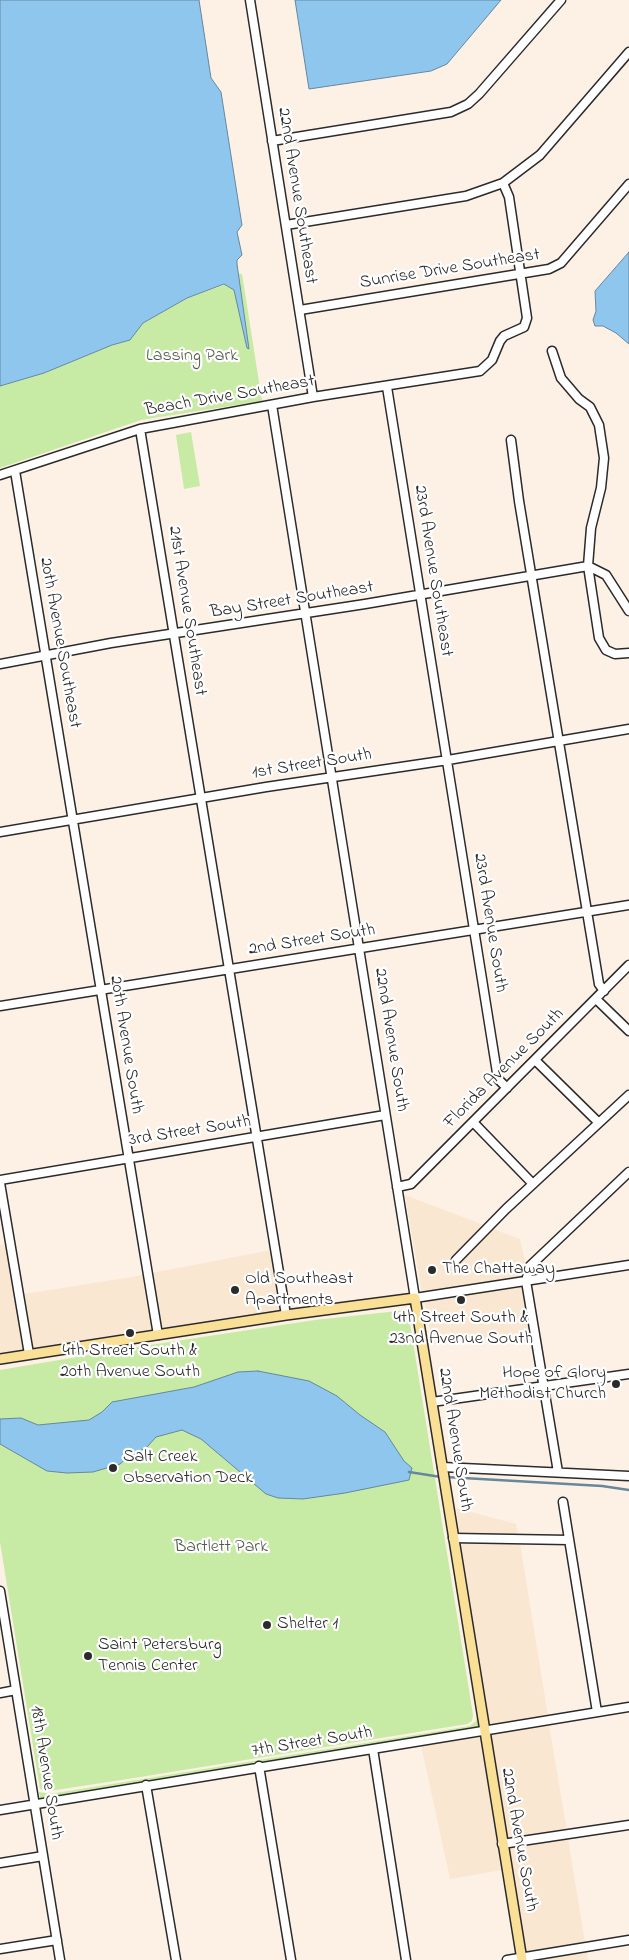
<!DOCTYPE html>
<html>
<head>
<meta charset="utf-8">
<style>
	body { margin:0 }
	canvas { display:block; background:#fcf1e4 }
</style>
</head>
<body>
<canvas width="629" height="1960"></canvas>
<script>
const ctx = document.querySelector('canvas').getContext('2d');
ctx.lineJoin = 'round';
function fill(path, color) {
  ctx.fillStyle = color;
  ctx.fill(path, 'evenodd');
}
function shape(rows) {
  const path = new Path2D();
  for (const r of rows) {
    path.moveTo(r[0], r[1]);
    for (let i = 2; i < r.length; i += 2) path.lineTo(r[i], r[i + 1]);
  }
  return path;
}
function strokePath(path, color, width, dash) {
  ctx.strokeStyle = color;
  ctx.lineWidth = width;
  ctx.lineCap = dash ? 'butt' : 'round';
  ctx.setLineDash(dash || []);
  ctx.stroke(path);
}
function drawText(font, color, halo, rows, align = 'center') {
  ctx.font = font + ' "Indie Flower",sans-serif';
  ctx.lineWidth = 4.5;
  ctx.setLineDash([]);
  ctx.textBaseline = 'middle';
  ctx.strokeStyle = halo;
  ctx.fillStyle = color;
  for (const [text, x, y, turn = 0] of rows) {
    ctx.save();
    ctx.translate(x, y);
    ctx.rotate((+turn || 0) * Math.PI / 180);
    ctx.textAlign = isNaN(turn) ? turn : align;
    if (halo) ctx.strokeText(text, 0, 0);
    ctx.fillText(text, 0, 0);
    ctx.restore();
  }
}
const built = shape([
	[405,1195,484,1225,464,1247,470,1252,493,1229,520,1239,526,1265,522,1278,422,1293],
	[6,1244,24,1351,0,1355,0,1245],
	[271,1250,282,1311,162,1331,152,1273],
	[144,1275,153,1332,33,1350,24,1294],
	[522,1286,530,1333,433,1344,424,1301],
	[456,1508,516,1524,518,1536,460,1534],
	[461,1542,520,1543,548,1716,488,1726],
	[549,1724,567,1831,507,1840,489,1734],
	[480,1735,503,1870,450,1879,421,1745],
	[568,1838,585,1943,526,1953,508,1848],
	[587,1951,588,1960,532,1960]
]);
const green = shape([
	[237,266,238,274,242,274,262,401,141,420,0,468,0,386,44,373,112,345,130,340,143,323,187,298,224,285],
	[191,432,200,486,184,489,176,435],
	[398,1311,406,1312,409,1317,473,1715,472,1721,467,1724,134,1778,49,1791,40,1789,0,1542,0,1370,130,1348,315,1320],
	[449,1542,479,1728,40,1799,39,1792,50,1794,470,1726,476,1721,477,1714]
]);
const water = shape([
	[0,0,199,0,211,78,221,92,241,219,242,225,237,232,242,255,237,260,237,264,249,349,247,348,234,290,224,284,187,298,143,323,130,340,112,345,44,373,0,386,0,0],
	[295,0,501,0,447,64,431,71,309,89,295,0],
	[629,252,629,344,616,333,603,326,595,326,593,320,596,311,595,291,629,252],
	[258,1371,309,1381,337,1396,360,1415,385,1432,404,1461,412,1468,409,1480,345,1493,303,1499,278,1498,266,1494,201,1439,182,1430,156,1437,147,1447,127,1458,120,1464,93,1472,67,1473,47,1471,0,1444,0,1419,21,1418,38,1425,89,1420,102,1412,112,1402,194,1387,238,1372,258,1371]
]);
const stream = shape([
	[409,1472,441,1477],
	[446,1477,602,1486,629,1490]
]);
const minor = shape([
	[250,0,313,397],
	[272,141,451,112,468,104,479,94,561,0],
	[286,225,466,196,503,183,540,155,629,52],
	[300,310,549,269,561,263,629,184],
	[552,351,561,378,579,399,590,407,599,425,604,458,601,488,591,528,588,566,599,638,606,650,615,654,629,653],
	[387,387,498,1079,507,1088],
	[272,405,415,1298,629,1265],
	[140,429,286,1315],
	[511,440,519,501,599,984,604,991],
	[15,471,158,1335],
	[0,475,140,429,313,397,480,371,492,360,500,341,504,336,524,327,527,318,509,197,503,183],
	[588,566,606,575,629,611],
	[0,664,111,643,365,604,588,566],
	[0,832,266,787,448,760,629,729],
	[596,999,629,1031],
	[0,1006,629,905],
	[535,1060,599,1123],
	[473,1122,533,1184],
	[0,1180,385,1115],
	[0,1183,29,1354],
	[397,1187,411,1184,629,965],
	[456,1260,506,1209,629,1095],
	[432,1402,629,1374],
	[442,1467,629,1476],
	[558,1472,526,1281,530,1266,629,1172],
	[563,1502,597,1712],
	[453,1538,569,1540],
	[0,1591,60,1960],
	[0,1693,16,1690],
	[373,1749,406,1960],
	[259,1766,291,1960],
	[146,1785,176,1960],
	[0,1810,629,1707],
	[502,1844,629,1825],
	[0,1863,43,1856],
	[0,1949,57,1940],
	[507,1960,629,1940]
]);
const major = shape([
	[0,1359,286,1315,415,1298,522,1960]
]);
const markers = [
	[432,1270,5,"#2b2b2b"],
	[235,1290,5,"#2b2b2b"],
	[461,1300,5,"#2b2b2b"],
	[130,1333,5,"#2b2b2b"],
	[616,1384,5,"#2b2b2b"],
	[113,1468,5,"#2b2b2b"],
	[267,1625,5,"#2b2b2b"],
	[88,1656,5,"#2b2b2b"]
];
const streetNames = [
	["22nd Avenue Southeast",296,196,81],
	["Sunrise Drive Southeast",450,270,-9],
	["Beach Drive Southeast",230,397,-10],
	["23rd Avenue Southeast",432,571,81],
	["Bay Street Southeast",292,601,-9],
	["21st Avenue Southeast",186,611,81],
	["20th Avenue Southeast",59,643,80],
	["1st Street South",312,765,-9],
	["23rd Avenue South",489,923,81],
	["2nd Street South",312,941,-9],
	["22nd Avenue South",390,1040,81],
	["20th Avenue South",125,1045,81],
	["Florida Avenue South",505,1069,-45],
	["3rd Street South",190,1132,-9],
	["22nd Avenue South",454,1440,81],
	["7th Street South",312,1743,-9],
	["18th Avenue South",45,1773,81],
	["22nd Avenue South",518,1840,80]
];
const parkNames = [
	["Lassing Park",192,357],
	["Bartlett Park",221,1548]
];
const poiNames = [
	["The Chattaway",442,1270],
	["Old Southeast",245,1280],
	["Apartments",245,1301],
	["4th Street South &",461,1319,"center"],
	["23nd Avenue South",461,1340,"center"],
	["4th Street South &",130,1352,"center"],
	["20th Avenue South",130,1373,"center"],
	["Hope of Glory",606,1374,"right"],
	["Methodist Church",606,1395,"right"],
	["Salt Creek",123,1458],
	["Observation Deck",123,1479],
	["Shelter 1",277,1625],
	["Saint Petersburg",98,1646],
	["Tennis Center",98,1667]
];
fill(built, '#fae7d1');
fill(green, '#c7eaa4');
fill(water, '#8ec6ed');
strokePath(water, '#66889f', 1);
strokePath(stream, '#66889f', 2.5);
strokePath(minor, '#2b2b2b', 11);
strokePath(major, '#2b2b2b', 12);
strokePath(minor, '#fff', 8);
strokePath(major, '#fadf96', 9);
for (const [x, y, r, color] of markers) {
  const dot = new Path2D();
  dot.arc(x, y, r, 0, 2 * Math.PI);
  ctx.fillStyle = color;
  ctx.fill(dot);
  strokePath(dot, '#fff', 2);
}
drawText('18px', '#2b2b2b', '#fff', streetNames);
drawText('18px', '#525b49', '#fff', parkNames);
drawText('18px', '#2b2b2b', '#fff', poiNames, 'left');
</script>
</body>
</html>
